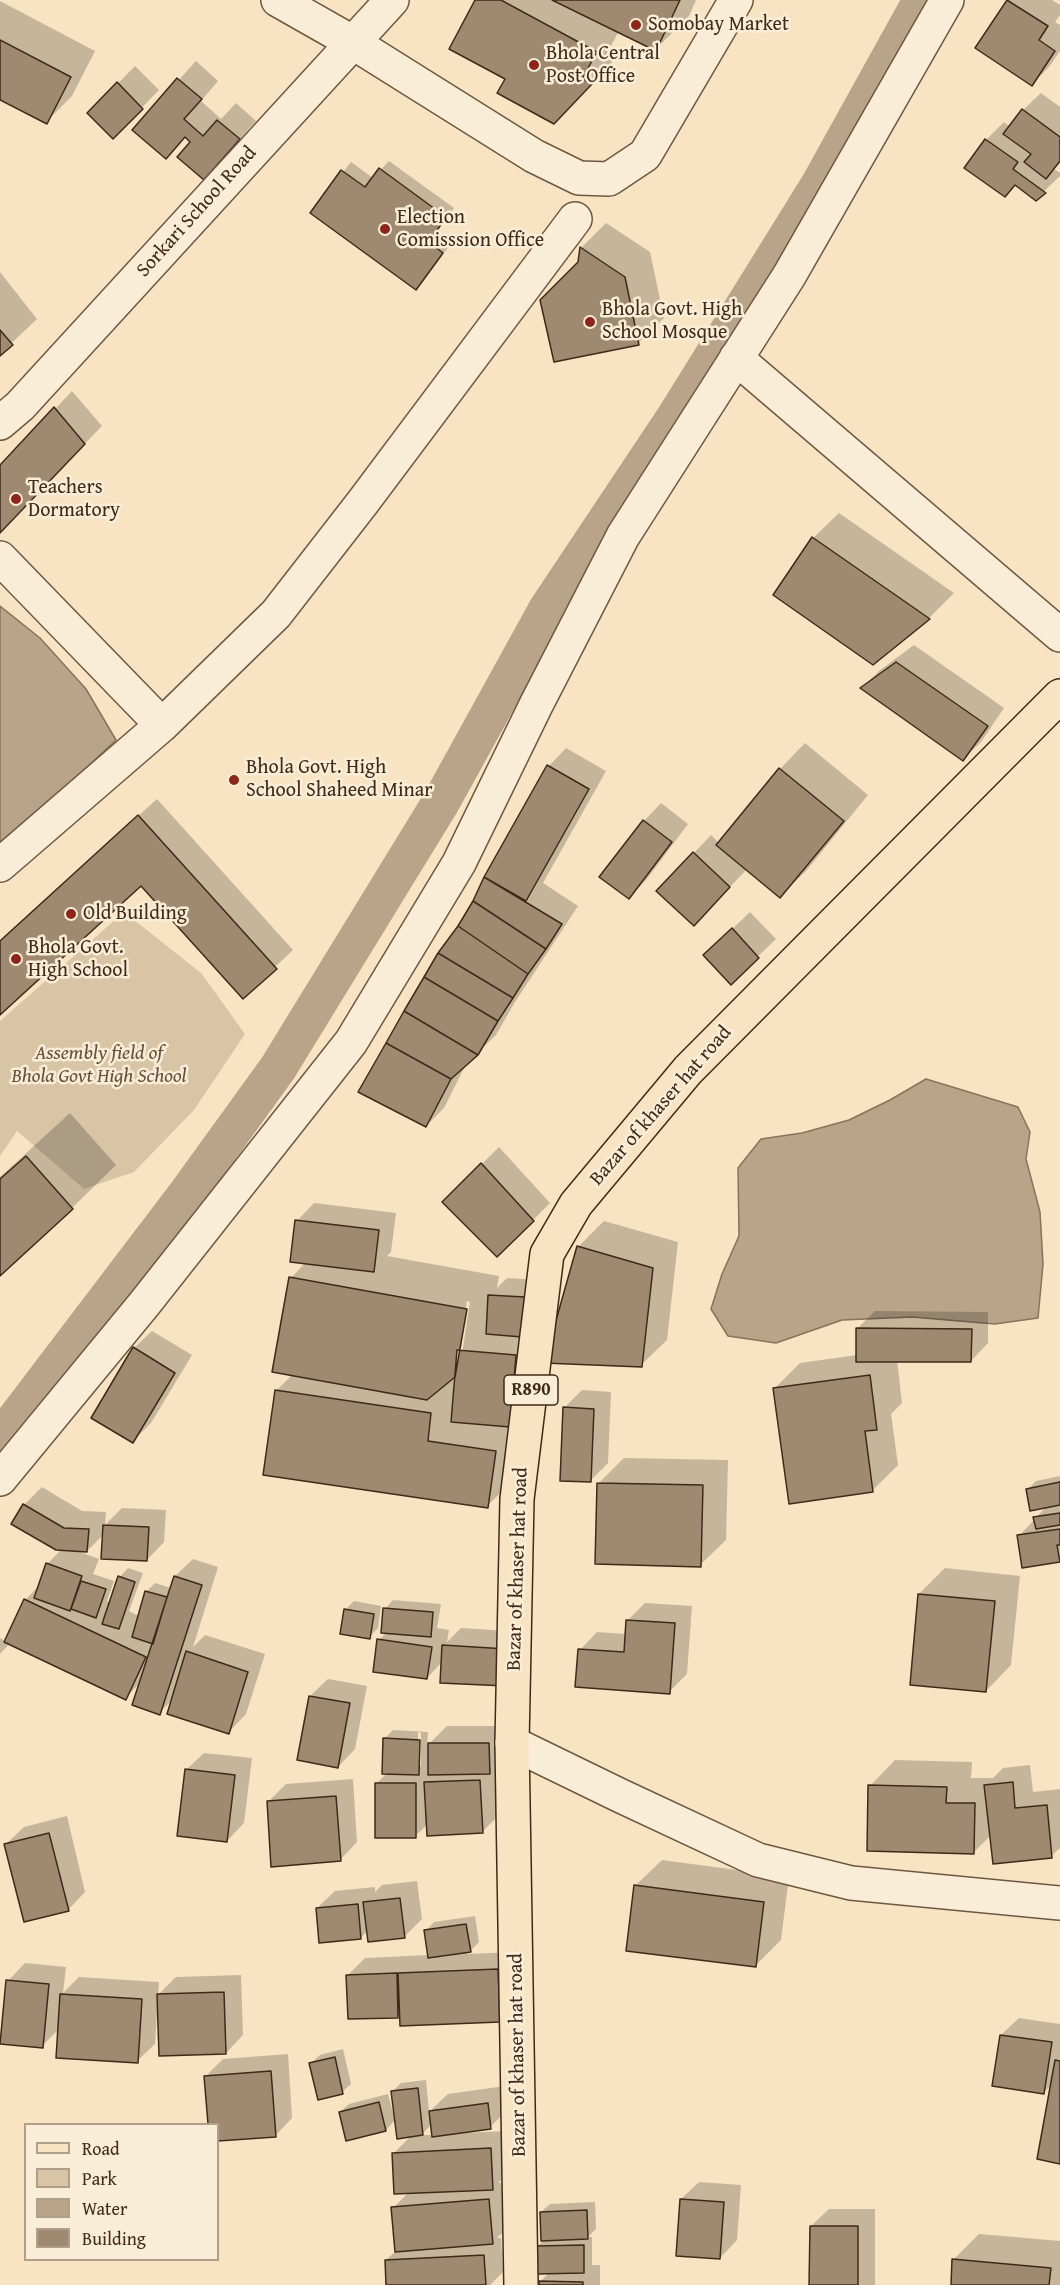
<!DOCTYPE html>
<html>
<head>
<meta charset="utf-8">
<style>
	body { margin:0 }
	#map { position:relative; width:1060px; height:2285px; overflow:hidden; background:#f8e3c2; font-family:"Gentium Book Plus",serif }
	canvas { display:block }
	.legend { position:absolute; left:24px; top:2123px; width:195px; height:138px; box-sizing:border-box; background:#faedd7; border:2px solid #af9f8b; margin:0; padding:8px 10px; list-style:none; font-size:18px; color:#3f2a19 }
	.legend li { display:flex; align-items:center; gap:12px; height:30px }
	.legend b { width:30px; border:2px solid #af9f8b }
</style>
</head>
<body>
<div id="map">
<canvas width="1060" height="2285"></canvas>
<ul class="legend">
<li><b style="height:8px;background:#f8e3c2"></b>Road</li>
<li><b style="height:16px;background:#d9c4a5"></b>Park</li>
<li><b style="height:16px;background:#b9a489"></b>Water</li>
<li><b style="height:16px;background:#9f8a71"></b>Building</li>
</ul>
</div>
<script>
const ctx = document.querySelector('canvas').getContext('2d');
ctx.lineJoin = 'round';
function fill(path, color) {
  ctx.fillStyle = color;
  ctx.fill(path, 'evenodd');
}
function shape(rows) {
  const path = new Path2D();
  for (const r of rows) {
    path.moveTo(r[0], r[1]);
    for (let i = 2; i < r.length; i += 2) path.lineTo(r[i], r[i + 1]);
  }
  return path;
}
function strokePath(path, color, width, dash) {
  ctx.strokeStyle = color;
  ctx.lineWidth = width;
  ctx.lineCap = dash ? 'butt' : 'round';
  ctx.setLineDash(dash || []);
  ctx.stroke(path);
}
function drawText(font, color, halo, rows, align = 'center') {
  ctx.font = font + ' "Gentium Book Plus",serif';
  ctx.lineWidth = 5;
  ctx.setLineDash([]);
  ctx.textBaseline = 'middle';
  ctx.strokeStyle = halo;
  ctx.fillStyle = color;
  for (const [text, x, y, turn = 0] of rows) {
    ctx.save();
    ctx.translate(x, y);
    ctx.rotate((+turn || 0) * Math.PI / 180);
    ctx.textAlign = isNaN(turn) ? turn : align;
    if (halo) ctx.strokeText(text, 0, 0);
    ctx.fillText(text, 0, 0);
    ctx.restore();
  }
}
const green = shape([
	[124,912,201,973,245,1034,194,1110,134,1172,84,1189,17,1131,0,1156,0,1021]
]);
const water = shape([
	[0,606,40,638,86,689,116,740,0,849,0,606],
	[926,1079,1018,1107,1030,1132,1026,1159,1040,1212,1043,1264,1038,1318,995,1324,912,1317,842,1320,776,1343,728,1336,711,1309,722,1274,739,1236,738,1168,761,1139,802,1133,849,1120,890,1100,926,1079]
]);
const shadow = shape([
	[477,0,696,0,689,16,656,49,619,31,607,53,616,58,580,96,507,78],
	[1008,0,1052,0,1060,5,1060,15,1055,22,1060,25,1060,51,1049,67,1032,84,977,47],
	[0,1,95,51,72,96,46,122,0,98],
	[196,61,218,81,201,101,221,119,236,103,256,121,204,178,192,142,186,136,166,157,134,129],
	[135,66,159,90,113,137,89,113],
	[1041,93,1060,107,1060,163,1054,169,1060,173,1060,176,1036,199,1016,184,1005,195,966,167,986,140,1004,122,1010,127,1023,110],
	[389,161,454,208,436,233,451,244,416,288,312,212,351,162,373,178],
	[606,223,650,252,664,318,638,343,579,263,581,248],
	[0,272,37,319,0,354],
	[72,391,102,426,0,531,0,468],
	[839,513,954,593,929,618,873,663,813,538],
	[914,645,1004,708,981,742,963,759,862,688,879,671],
	[805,743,868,795,806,871,780,896,747,869,711,907,658,891,711,835,719,843,780,769],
	[566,748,606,771,543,883,578,906,515,1002,496,1035,466,1064,444,1108,426,1126,474,901,549,766],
	[157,799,293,950,243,997,141,884,0,1013,0,941],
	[661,803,688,824,646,880,629,897,601,877,644,821],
	[750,912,776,939,731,982,723,938],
	[70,1113,116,1165,72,1208,0,1274,0,1177],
	[499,1147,550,1203,533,1220,444,1202],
	[314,1203,396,1213,391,1252,387,1256,499,1276,497,1288,507,1278,542,1280,533,1338,520,1474,487,1506,276,1391,293,1374,291,1278,306,1262,297,1221],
	[467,1301,470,1302,458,1380,451,1379,454,1373],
	[604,1221,678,1242,667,1340,641,1365,578,1247],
	[875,1311,988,1312,988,1343,971,1361,897,1360,902,1403,891,1414,898,1465,872,1491,775,1388,800,1363,857,1355,857,1329],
	[152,1331,192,1355,151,1423,133,1441,134,1348],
	[582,1390,611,1392,608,1463,590,1481,564,1408],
	[624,1458,728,1460,726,1540,700,1565,598,1484],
	[1060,1476,1060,1560,1059,1560,1019,1536,1046,1507,1027,1490,1036,1481],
	[42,1487,82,1511,106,1512,105,1525,122,1508,166,1510,164,1542,147,1560,104,1534,87,1551,77,1551,99,1559,93,1574,114,1581,107,1601,111,1603,120,1577,128,1568,143,1573,129,1611,139,1616,146,1592,155,1583,171,1588,175,1576,193,1559,218,1567,193,1647,205,1635,265,1654,246,1714,229,1732,173,1699,159,1713,141,1682,125,1698,10,1643,0,1654,0,1638,6,1642,25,1600,39,1586,47,1564,62,1549,24,1505],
	[945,1568,1020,1576,1011,1665,986,1691,919,1594],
	[393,1600,441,1604,437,1628,449,1630,447,1642,461,1628,524,1632,523,1667,442,1662,427,1678,379,1640,387,1632,385,1609],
	[354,1601,381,1606,378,1628,369,1637,345,1610],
	[645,1603,692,1606,687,1674,669,1692,580,1650,597,1632,626,1634,627,1621],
	[328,1679,367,1686,355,1749,338,1767,310,1696],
	[447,1726,506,1726,500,1814,483,1831,428,1824,415,1836,376,1784,387,1773,384,1739,393,1730,428,1732,427,1746],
	[418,1732,421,1733,421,1766,418,1766],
	[204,1753,252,1758,244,1823,227,1841,186,1770],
	[895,1760,972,1762,971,1778,993,1778,1003,1768,1030,1765,1033,1792,1060,1789,1060,1848,1051,1856,991,1835,974,1852,870,1786],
	[353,1779,357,1842,340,1860,268,1802,286,1784],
	[67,1816,85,1892,68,1910,6,1844,24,1827],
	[662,1860,789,1877,781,1940,756,1965,636,1885],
	[417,1881,422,1919,404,1937,368,1931,360,1938,317,1908,335,1891,375,1887,375,1892,382,1885],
	[475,1916,479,1942,467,1954,516,1952,517,2003,500,2020,401,2013,397,2016,348,1975,365,1958,429,1955,426,1931,434,1922],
	[25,1963,66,1967,63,1993,79,1977,159,1982,158,1995,176,1977,241,1975,243,2035,226,2053,157,2014,155,2044,137,2061,59,2029,42,2046,8,1981],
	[1019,2018,1060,2024,1060,2162,1052,2084,1043,2093,1001,2035],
	[343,2049,351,2084,342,2092,311,2063,320,2055],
	[288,2054,292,2118,275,2136,218,2139,218,2124,209,2124,206,2076,223,2059],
	[426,2080,429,2112,448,2094,505,2086,508,2110,490,2127,461,2131,462,2133,508,2131,510,2171,498,2183,506,2182,510,2225,497,2238,501,2238,503,2272,490,2285,388,2285,386,2260,397,2250,393,2208,409,2192,394,2153,412,2135,393,2091,401,2083],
	[432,2124,433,2135,421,2135],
	[388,2094,395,2120,386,2130,340,2112,349,2104],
	[699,2182,741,2185,737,2240,720,2258,681,2199],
	[595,2202,596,2229,588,2237,592,2237,592,2265,600,2265,600,2285,541,2285,541,2281,549,2273,537,2247,545,2239,541,2212,550,2204],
	[829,2209,875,2209,875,2285,811,2285,811,2226],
	[979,2234,1060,2241,1060,2285,953,2285,953,2260]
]);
const canal = shape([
	[0,1436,15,1420,189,1191,278,1068,441,802,548,608,676,416,820,184,922,0]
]);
const building = shape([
	[475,0,501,0,597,52,582,79,592,84,554,124,497,93,505,79,449,49,475,0],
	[552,0,680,0,656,51,552,0],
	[1007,0,1048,26,1039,40,1055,51,1032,86,975,48,1007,0],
	[0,40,71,77,47,124,0,100,0,40],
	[177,78,202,99,184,119,203,136,217,120,240,139,204,180,177,157,190,142,185,137,166,159,132,130,177,78],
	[117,82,143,109,113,139,87,113,117,82],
	[1022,109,1060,137,1060,161,1046,179,1024,162,1031,154,1003,134,1022,109],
	[985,139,1018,162,1013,169,1046,193,1036,201,1015,185,1005,197,964,168,985,139],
	[379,168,446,217,429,242,443,253,416,290,310,213,341,170,365,187,379,168],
	[580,247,625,277,639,345,554,362,540,300,578,262,580,247],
	[0,330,13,345,0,356,0,330],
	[54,407,85,444,0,533,0,465,54,407],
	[812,537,930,619,873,665,773,595,812,537],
	[896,662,988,726,963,761,860,688,896,662],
	[547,765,589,789,526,901,484,877,547,765],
	[779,768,844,821,780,898,716,845,779,768],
	[138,815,277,969,243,999,141,886,0,1015,0,941,138,815],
	[643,820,672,842,629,899,599,877,643,820],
	[693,852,730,887,694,926,656,891,693,852],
	[484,877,562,924,546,949,473,901,484,877],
	[473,901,546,949,528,974,458,926,473,901],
	[458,926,528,974,513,998,438,953,458,926],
	[732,928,759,958,731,985,703,955,732,928],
	[438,953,513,998,498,1021,424,977,438,953],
	[424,977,498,1021,478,1055,404,1011,424,977],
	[404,1011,478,1055,451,1079,386,1043,404,1011],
	[386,1043,451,1079,426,1127,358,1092,386,1043],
	[26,1156,73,1209,0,1276,0,1179,26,1156],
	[481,1163,534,1221,497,1257,442,1202,481,1163],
	[295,1220,379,1230,374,1272,290,1262,295,1220],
	[577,1246,653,1268,642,1367,544,1363,577,1246],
	[289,1277,467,1309,455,1377,427,1400,272,1372,289,1277],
	[488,1295,525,1297,522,1337,486,1334,488,1295],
	[856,1328,972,1329,971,1362,856,1362,856,1328],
	[133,1347,175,1373,133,1443,91,1418,133,1347],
	[457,1350,516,1355,510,1427,451,1422,457,1350],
	[870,1375,877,1430,865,1431,873,1492,789,1504,773,1388,870,1375],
	[275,1390,431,1413,428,1441,496,1451,488,1508,263,1475,275,1390],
	[563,1407,594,1409,591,1482,560,1481,563,1407],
	[1060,1482,1060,1505,1030,1511,1026,1489,1060,1482],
	[597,1483,703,1485,701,1567,595,1564,597,1483],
	[23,1504,64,1528,89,1529,87,1552,56,1550,11,1524,23,1504],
	[1060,1513,1060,1525,1036,1529,1033,1517,1060,1513],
	[103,1525,149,1527,147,1561,101,1559,103,1525],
	[1060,1529,1060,1545,1057,1545,1060,1562,1022,1568,1017,1535,1060,1529],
	[46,1563,82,1576,70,1611,34,1598,46,1563],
	[118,1576,135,1582,119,1629,102,1624,118,1576],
	[174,1576,202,1585,160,1715,132,1705,174,1576],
	[81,1581,106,1589,96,1618,71,1609,81,1581],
	[145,1591,167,1597,153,1644,132,1637,145,1591],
	[918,1594,995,1601,986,1692,910,1685,918,1594],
	[24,1599,146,1657,126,1700,4,1642,24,1599],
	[383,1608,433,1612,431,1637,381,1633,383,1608],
	[344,1609,374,1614,370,1639,340,1634,344,1609],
	[626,1620,675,1623,670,1694,575,1687,578,1649,624,1652,626,1620],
	[377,1639,432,1647,427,1679,373,1672,377,1639],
	[442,1645,507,1649,506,1686,440,1683,442,1645],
	[186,1651,248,1672,229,1734,167,1714,186,1651],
	[309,1696,350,1703,338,1768,297,1760,309,1696],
	[383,1738,420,1740,419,1775,382,1774,383,1738],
	[428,1743,489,1743,490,1774,428,1775,428,1743],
	[185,1769,235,1775,227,1842,177,1836,185,1769],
	[480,1780,483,1833,427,1836,424,1782,480,1780],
	[1013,1782,1015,1808,1047,1805,1052,1858,993,1864,984,1785,1013,1782],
	[375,1783,416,1783,416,1838,375,1838,375,1783],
	[868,1785,947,1787,946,1803,975,1803,974,1854,867,1851,868,1785],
	[336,1796,341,1861,271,1867,267,1801,336,1796],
	[49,1833,69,1911,24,1922,4,1844,49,1833],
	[634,1885,764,1902,756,1967,626,1951,634,1885],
	[400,1898,405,1938,368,1942,363,1902,400,1898],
	[358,1904,361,1939,319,1943,316,1908,358,1904],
	[466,1924,471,1952,428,1958,424,1930,466,1924],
	[498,1969,500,2022,400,2026,398,1973,498,1969],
	[397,1973,398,2018,348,2019,346,1975,397,1973],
	[6,1980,49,1984,43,2048,0,2044,6,1980],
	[224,1992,226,2054,159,2056,157,1994,224,1992],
	[60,1994,142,1999,138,2063,56,2058,60,1994],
	[1000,2035,1052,2042,1044,2094,992,2086,1000,2035],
	[335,2057,343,2094,318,2100,309,2063,335,2057],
	[1055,2060,1060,2061,1060,2164,1037,2159,1055,2060],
	[271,2071,276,2137,218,2141,218,2124,208,2124,204,2076,271,2071],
	[418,2088,423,2135,397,2139,391,2091,418,2088],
	[379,2102,386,2131,346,2141,339,2112,379,2102],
	[488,2103,491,2129,432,2137,429,2111,488,2103],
	[491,2148,493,2190,394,2194,392,2153,491,2148],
	[489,2199,493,2244,395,2252,391,2207,489,2199],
	[680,2199,724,2202,720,2259,676,2256,680,2199],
	[587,2210,588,2239,541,2241,540,2212,587,2210],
	[810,2226,858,2226,858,2285,809,2285,810,2226],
	[584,2245,584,2273,536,2274,536,2246,584,2245],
	[484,2255,486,2285,386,2285,385,2260,484,2255],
	[952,2259,1051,2268,1049,2285,951,2285,952,2259],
	[539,2281,583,2282,583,2285,539,2285,539,2281]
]);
const minor = shape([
	[278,0,352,42,534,156,579,178,609,179,645,155,736,0],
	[736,358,1060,635],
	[0,423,20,406,392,0],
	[0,558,162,725,0,865],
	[162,725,276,614,363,502,575,219],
	[0,1479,145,1303,351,1042,459,863,536,705,623,536,789,276,947,0],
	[512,1743,621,1796,758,1860,851,1883,1060,1903]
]);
const major = shape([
	[521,2285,512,1743,517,1499,547,1254,576,1204,688,1070,1060,696]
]);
const markers = [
	[636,25,6,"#8f2418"],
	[534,65,6,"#8f2418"],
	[385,229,6,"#8f2418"],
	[590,322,6,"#8f2418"],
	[16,499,6,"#8f2418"],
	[234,780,6,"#8f2418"],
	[71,914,6,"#8f2418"],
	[16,959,6,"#8f2418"]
];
const shields = [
	[531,1390,54]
];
const shieldNames = [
	["R890",531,1390]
];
const poiNames = [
	["Somobay Market",648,25],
	["Bhola Central",546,54],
	["Post Office",546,77],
	["Election",397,218],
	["Comisssion Office",397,241],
	["Bhola Govt. High",602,310],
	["School Mosque",602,333],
	["Teachers",28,488],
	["Dormatory",28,511],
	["Bhola Govt. High",246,768],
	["School Shaheed Minar",246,791],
	["Old Building",83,914],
	["Bhola Govt.",28,948],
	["High School",28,971]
];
const streetNames = [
	["Sorkari School Road",197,212,-48],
	["Bazar of khaser hat road",661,1106,-49],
	["Bazar of khaser hat road",518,1569,-88],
	["Bazar of khaser hat road",518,2055,-91]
];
const parkNames = [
	["Assembly field of",99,1054],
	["Bhola Govt High School",99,1077]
];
fill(green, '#d9c4a5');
fill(water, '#b9a489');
strokePath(water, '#88735c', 1.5);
fill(shadow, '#0003');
strokePath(canal, '#b9a489', 38);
fill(building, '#9f8a71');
strokePath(building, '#3f2a19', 1.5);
strokePath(minor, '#6d5843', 36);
strokePath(major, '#3f2a19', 36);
strokePath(minor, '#faedd7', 33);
strokePath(major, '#f8e3c2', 33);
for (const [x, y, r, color] of markers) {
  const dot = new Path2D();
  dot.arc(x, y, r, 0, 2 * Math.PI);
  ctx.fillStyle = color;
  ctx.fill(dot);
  strokePath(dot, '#faedd7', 2);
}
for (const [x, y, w] of shields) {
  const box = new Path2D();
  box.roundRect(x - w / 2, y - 15, w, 30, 4.5);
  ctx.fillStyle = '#faedd7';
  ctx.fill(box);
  strokePath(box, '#3f2a19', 1.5);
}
drawText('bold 18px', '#3f2a19', null, shieldNames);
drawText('20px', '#3f2a19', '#faedd7', poiNames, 'left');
drawText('20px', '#3f2a19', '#faedd7', streetNames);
drawText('italic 20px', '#66503c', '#faedd7', parkNames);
</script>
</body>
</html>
